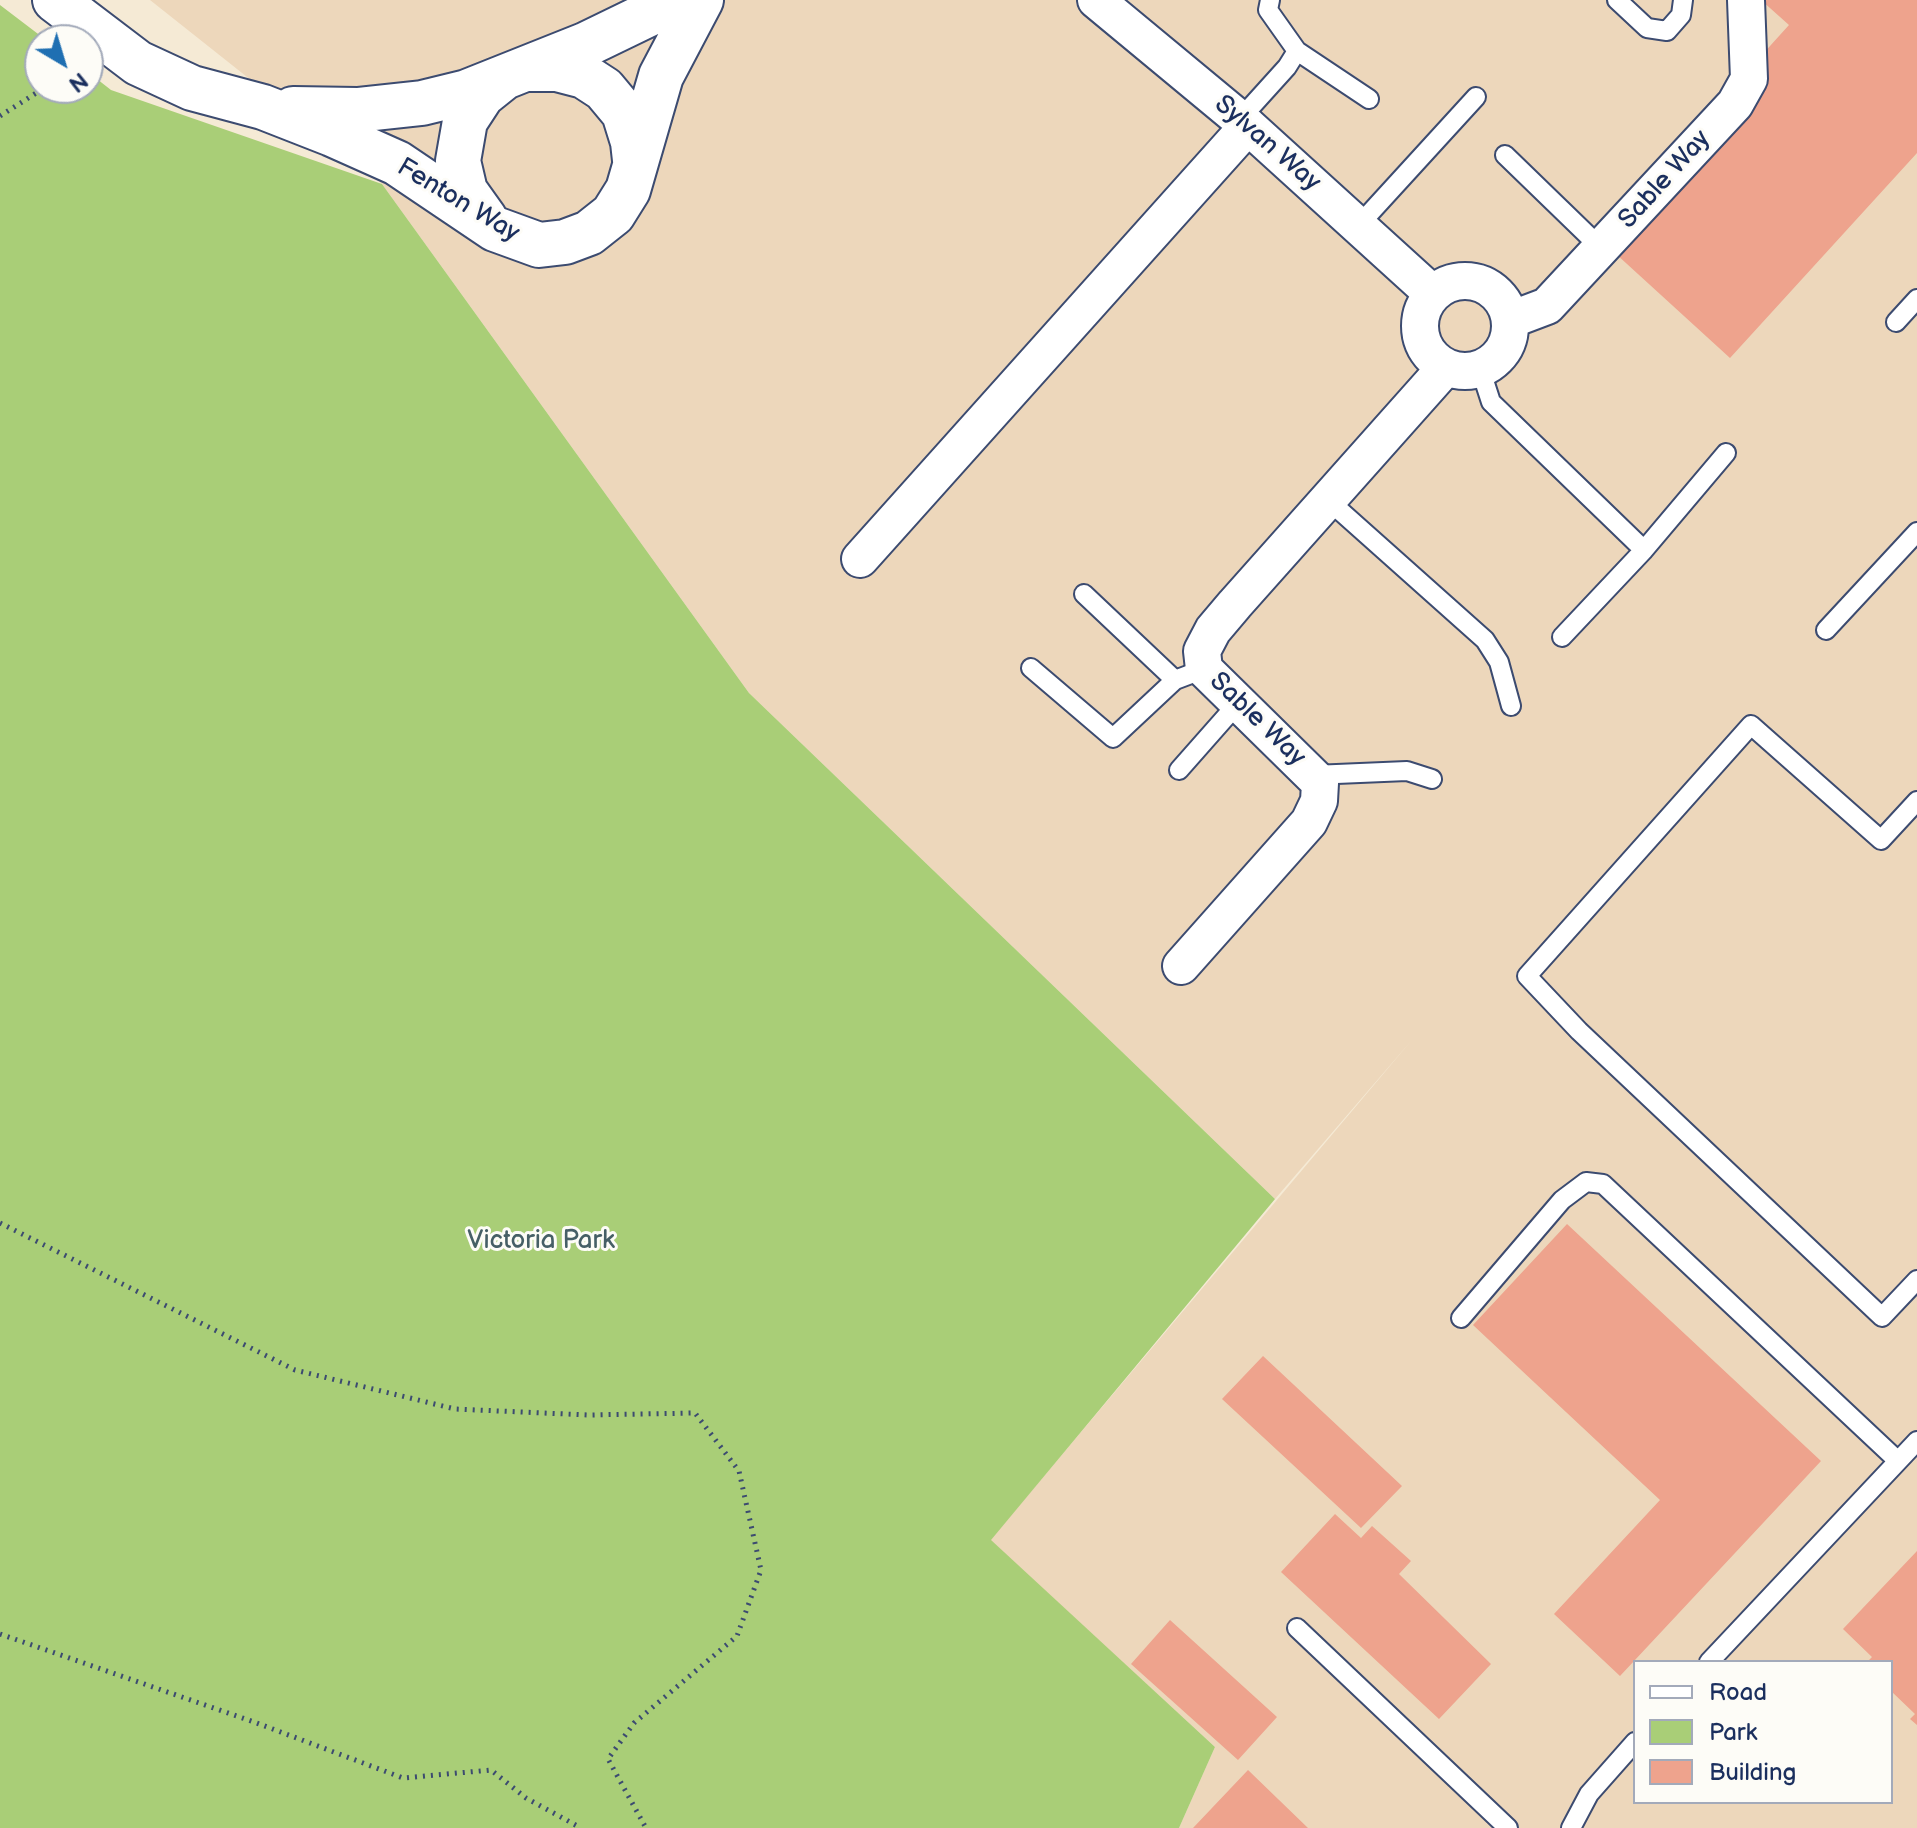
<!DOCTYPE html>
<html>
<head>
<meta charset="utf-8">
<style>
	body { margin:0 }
	#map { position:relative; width:1917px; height:1828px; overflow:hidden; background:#f5ead5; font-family:"Balsamiq Sans",sans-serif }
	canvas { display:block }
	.legend { position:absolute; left:1633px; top:1660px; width:260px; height:144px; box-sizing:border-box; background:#fdfcf7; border:2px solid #a3aaba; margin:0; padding:10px 14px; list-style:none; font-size:24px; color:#1b2f5e }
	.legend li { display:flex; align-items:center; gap:16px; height:40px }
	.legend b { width:40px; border:2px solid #a3aaba }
	.north { position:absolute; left:24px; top:24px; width:80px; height:80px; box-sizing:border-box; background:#fdfcf7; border:2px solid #a3aaba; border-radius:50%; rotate:142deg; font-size:22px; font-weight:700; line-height:32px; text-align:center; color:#1b2f5e }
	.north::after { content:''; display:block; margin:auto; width:28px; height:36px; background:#1f6fb2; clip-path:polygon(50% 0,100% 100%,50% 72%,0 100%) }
</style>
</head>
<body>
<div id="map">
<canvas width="1917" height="1828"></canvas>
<ul class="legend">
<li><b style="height:10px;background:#fff"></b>Road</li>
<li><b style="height:22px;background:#a9ce77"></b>Park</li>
<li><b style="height:22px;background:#eea38d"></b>Building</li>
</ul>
<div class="north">N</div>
</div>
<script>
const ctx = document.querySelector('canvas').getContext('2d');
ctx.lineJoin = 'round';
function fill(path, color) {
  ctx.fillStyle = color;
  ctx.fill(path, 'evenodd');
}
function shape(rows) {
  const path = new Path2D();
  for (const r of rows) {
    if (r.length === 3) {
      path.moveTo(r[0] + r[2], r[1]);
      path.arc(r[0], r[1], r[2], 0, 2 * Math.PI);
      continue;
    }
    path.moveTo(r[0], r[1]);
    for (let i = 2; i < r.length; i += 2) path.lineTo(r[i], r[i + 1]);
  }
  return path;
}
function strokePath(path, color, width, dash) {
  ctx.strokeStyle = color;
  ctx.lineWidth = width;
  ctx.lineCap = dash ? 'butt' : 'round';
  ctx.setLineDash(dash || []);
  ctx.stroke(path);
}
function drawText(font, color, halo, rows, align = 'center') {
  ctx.font = font + ' "Balsamiq Sans",sans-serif';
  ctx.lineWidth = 6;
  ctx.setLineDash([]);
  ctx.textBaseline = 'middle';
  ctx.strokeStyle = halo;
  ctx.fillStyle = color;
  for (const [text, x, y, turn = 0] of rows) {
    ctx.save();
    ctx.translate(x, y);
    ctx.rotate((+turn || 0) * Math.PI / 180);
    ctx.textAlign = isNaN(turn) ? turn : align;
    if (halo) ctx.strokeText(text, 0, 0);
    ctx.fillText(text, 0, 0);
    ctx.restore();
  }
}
const built = shape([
	[150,0,1917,0,1917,1828,1179,1828,1215,1747,990,1540,1411,1041,1275,1199,749,693,382,184],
	[1635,1662,1891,1662,1891,1802,1635,1802]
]);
const green = shape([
	[0,5,46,40,40,40,40,88,88,88,88,72,111,90,382,184,749,693,1275,1199,991,1540,1215,1747,1179,1828,0,1828]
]);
const building = shape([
	[1761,0,1917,0,1917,153,1730,358,1604,243,1647,182,1789,25],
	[1567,1224,1821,1461,1620,1676,1554,1614,1660,1500,1473,1325],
	[1263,1356,1402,1486,1361,1528,1222,1399],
	[1335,1514,1361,1538,1372,1526,1411,1561,1399,1574,1491,1664,1439,1719,1281,1572],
	[1917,1551,1917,1725,1910,1719,1915,1714,1891,1691,1891,1662,1867,1662,1872,1657,1843,1629],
	[1170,1620,1277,1717,1238,1760,1131,1664],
	[1248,1770,1308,1828,1193,1828]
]);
const path = shape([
	[0,116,44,88],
	[0,1223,295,1370,455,1409,588,1415,695,1413,739,1471,761,1570,737,1636,634,1723,608,1759,646,1828],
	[0,1634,254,1722,403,1778,491,1770,526,1798,581,1828]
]);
const service = shape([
	[1617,0,1647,28,1667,31,1681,15,1683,0],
	[1297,51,1369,99],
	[1240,119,1287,67,1297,51,1268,10,1270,0],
	[1505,155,1602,249],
	[1359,225,1476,97],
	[1896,322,1917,299],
	[1480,368,1491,402,1644,550,1726,453],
	[1328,500,1485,640,1499,662,1511,706],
	[1084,594,1175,680],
	[1826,630,1917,532],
	[1562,637,1644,550],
	[1031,668,1113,738,1175,680,1204,669],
	[1179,770,1239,702],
	[1313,775,1407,771,1432,779],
	[1917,801,1881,840,1751,725,1527,976,1579,1031,1882,1317,1917,1280],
	[1461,1318,1562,1200,1586,1182,1603,1184,1898,1461],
	[1297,1628,1508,1828],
	[1709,1662,1917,1441],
	[1571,1828,1589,1794,1635,1742]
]);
const minor = shape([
	[1096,0,1248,126,1433,294],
	[1465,326,45],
	[1510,320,1547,306,1735,104,1749,79,1746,0],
	[860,559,1248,126],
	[1181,966,1309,822,1319,801,1320,783,1204,669,1202,651,1213,630,1235,604,1446,367]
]);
const tertiary = shape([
	[55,0,138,63,192,88,263,107,332,134,397,163,495,229,539,245,565,242,589,233,613,214,628,190,661,76,701,0],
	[531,69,557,69,584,76,604,89,624,113,633,142,635,160],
	[293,109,357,110,422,103,467,92,585,45,678,0],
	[485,219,465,191,458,161,465,121,482,95,502,79]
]);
const streetNames = [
	["Sylvan Way",1267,144,41],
	["Sable Way",1665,180,-48],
	["Fenton Way",458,201,31],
	["Sable Way",1257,720,44]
];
const parkNames = [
	["Victoria Park",541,1241]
];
fill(built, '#edd7bb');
fill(green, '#a9ce77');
fill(building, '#eea38d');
strokePath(service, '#3c4b70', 22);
strokePath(minor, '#3c4b70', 40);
strokePath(tertiary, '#3c4b70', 48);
strokePath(path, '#3c4b70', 5, [2, 6]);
strokePath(service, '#fff', 18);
strokePath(minor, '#fff', 36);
strokePath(tertiary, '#fff', 44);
drawText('26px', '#1b2f5e', '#fdfcf7', streetNames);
drawText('26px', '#465f66', '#fdfcf7', parkNames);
</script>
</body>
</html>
